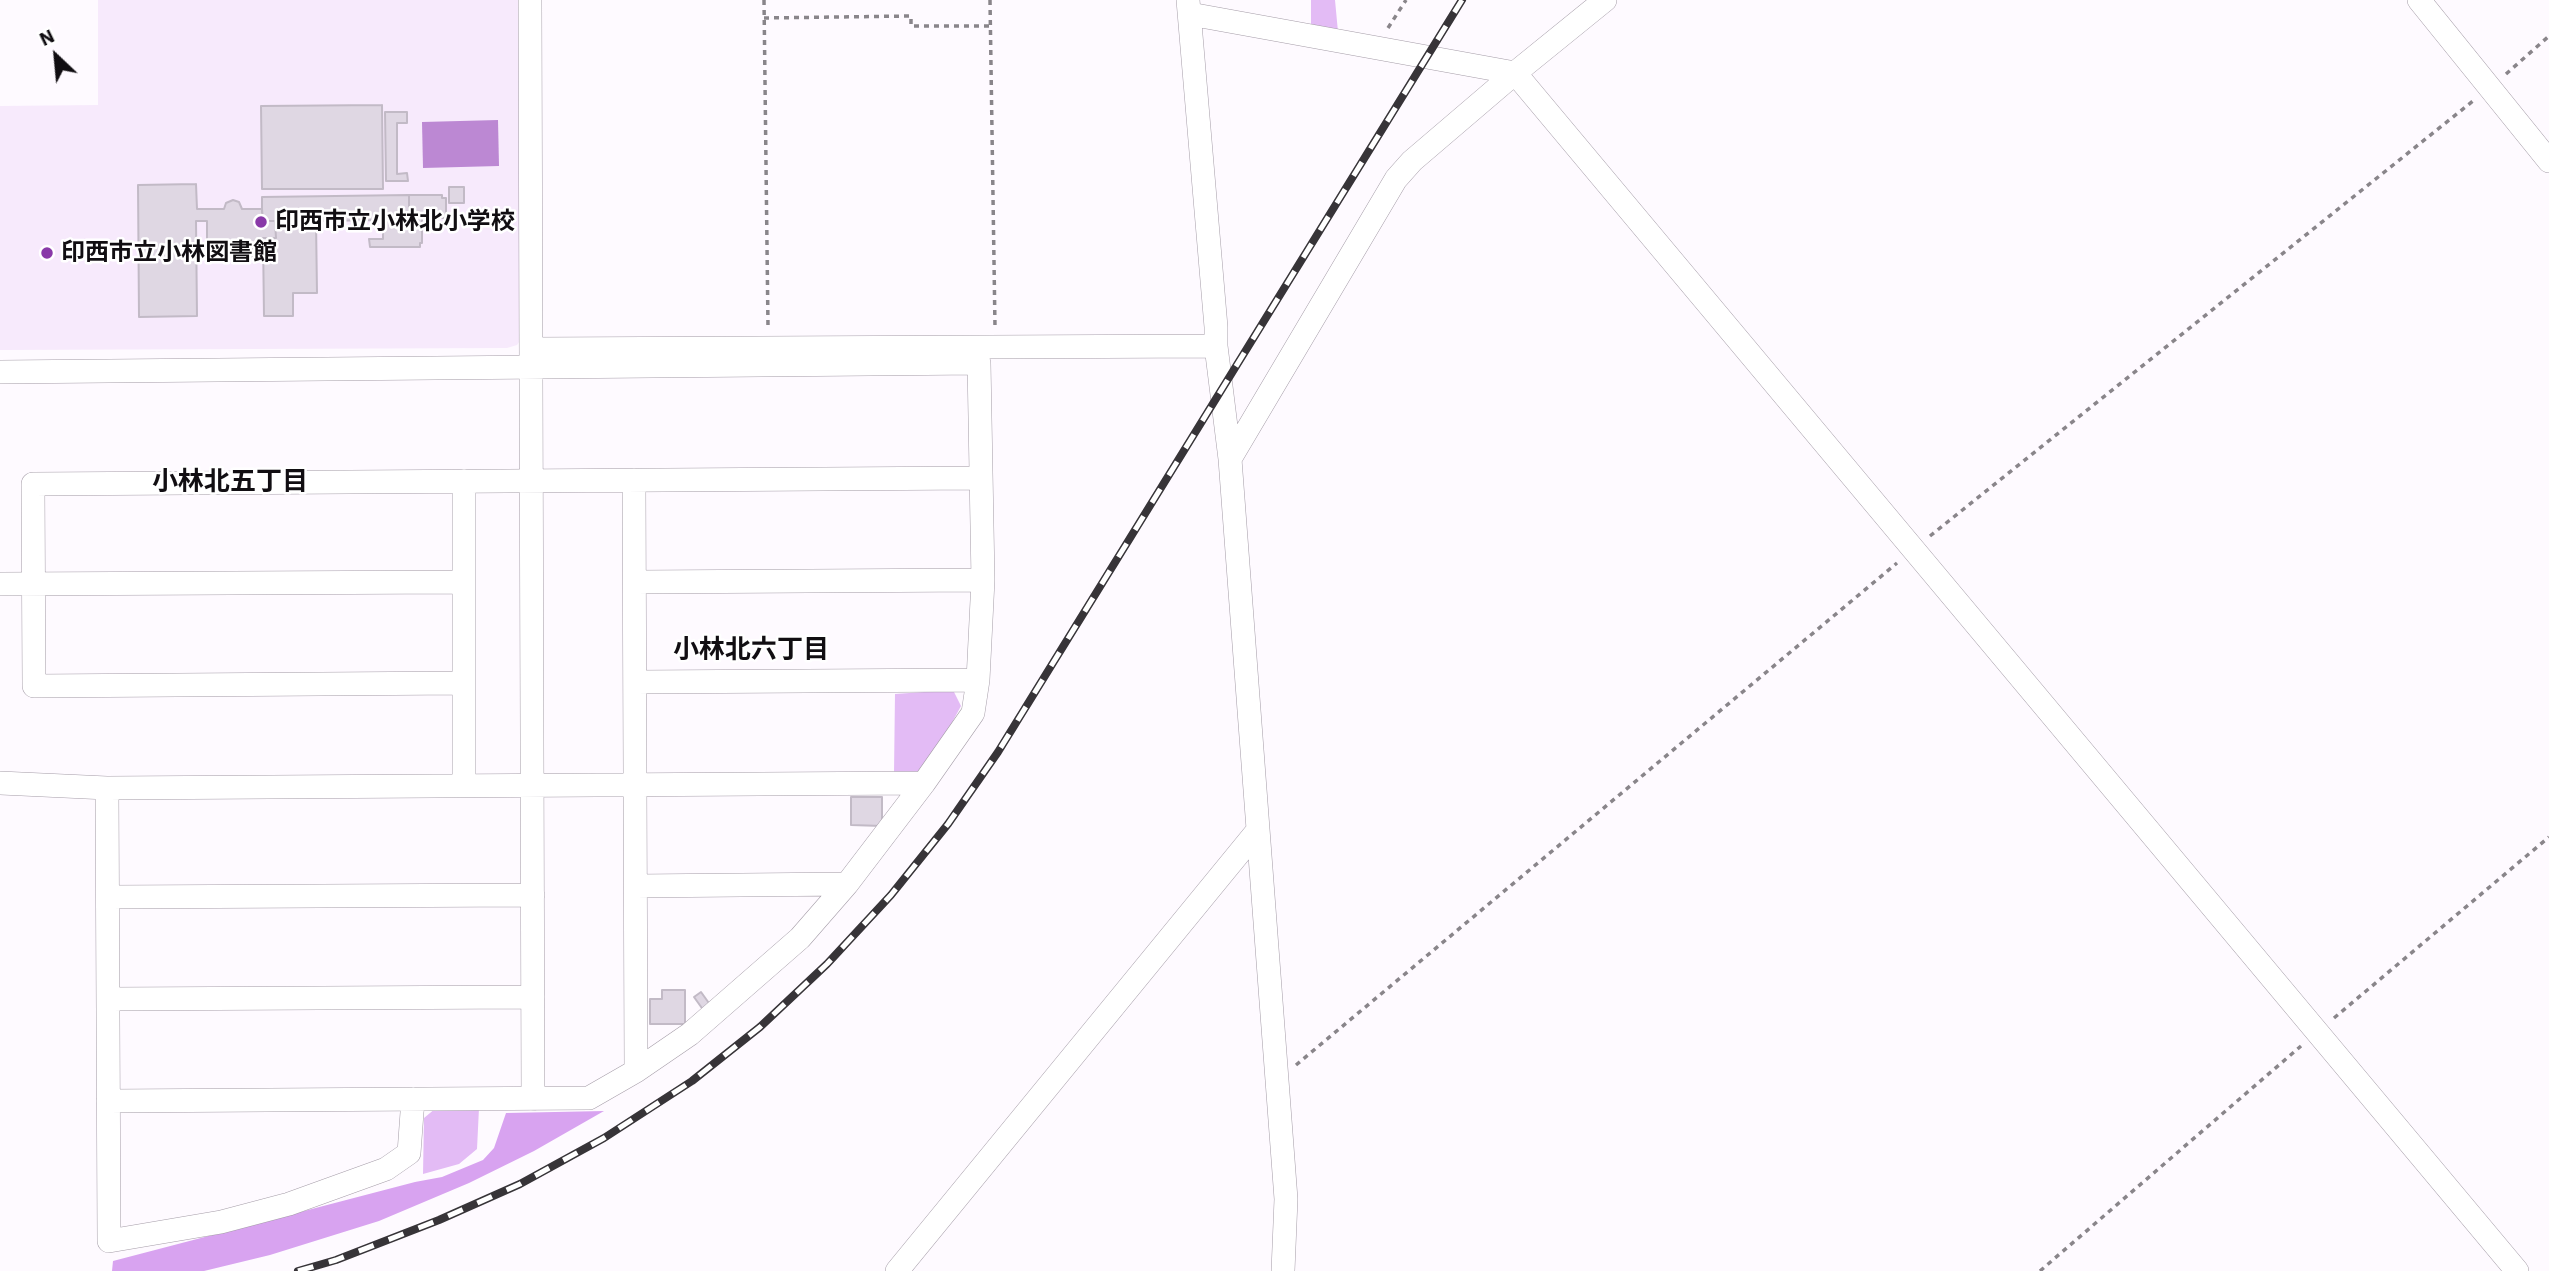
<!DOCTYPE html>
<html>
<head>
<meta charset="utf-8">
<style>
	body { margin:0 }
	#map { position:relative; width:2549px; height:1271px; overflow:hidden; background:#fefaff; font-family:"IBM Plex Sans",sans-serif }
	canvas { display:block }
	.north { position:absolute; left:21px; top:21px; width:70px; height:70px; -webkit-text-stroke:5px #fff; paint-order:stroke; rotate:334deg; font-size:19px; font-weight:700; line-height:28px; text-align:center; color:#110e12 }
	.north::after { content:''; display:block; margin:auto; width:24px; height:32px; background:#110e12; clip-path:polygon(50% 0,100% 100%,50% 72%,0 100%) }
</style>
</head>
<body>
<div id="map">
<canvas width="2549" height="1271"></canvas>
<div class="north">N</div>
</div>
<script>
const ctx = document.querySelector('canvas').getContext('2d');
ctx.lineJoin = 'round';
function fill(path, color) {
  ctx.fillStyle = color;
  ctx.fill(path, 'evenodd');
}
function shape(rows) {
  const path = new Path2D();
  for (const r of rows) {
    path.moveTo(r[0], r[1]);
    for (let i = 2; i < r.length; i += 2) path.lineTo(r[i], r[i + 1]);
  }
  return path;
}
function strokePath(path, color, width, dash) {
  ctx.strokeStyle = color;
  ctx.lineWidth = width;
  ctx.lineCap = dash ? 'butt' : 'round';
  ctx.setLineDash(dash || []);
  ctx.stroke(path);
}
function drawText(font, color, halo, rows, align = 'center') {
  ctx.font = font + ' "IBM Plex Sans","Noto Sans JP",sans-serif';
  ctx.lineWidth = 5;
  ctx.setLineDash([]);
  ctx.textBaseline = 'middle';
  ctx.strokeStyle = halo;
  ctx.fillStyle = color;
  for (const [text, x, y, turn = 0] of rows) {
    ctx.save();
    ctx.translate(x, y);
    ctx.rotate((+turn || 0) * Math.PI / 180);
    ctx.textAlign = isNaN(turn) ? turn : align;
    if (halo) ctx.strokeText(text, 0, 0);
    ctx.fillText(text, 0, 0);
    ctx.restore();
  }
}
const built = shape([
	[98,0,521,0,523,337,517,345,507,348,0,350,0,106,98,105]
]);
const green = shape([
	[1311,0,1335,0,1338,32,1311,27],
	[953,690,961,706,931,761,919,775,894,773,895,694],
	[436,1108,479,1108,477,1149,459,1164,423,1174,424,1118]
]);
const forest = shape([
	[604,1111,534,1151,469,1183,379,1221,270,1255,204,1271,112,1271,113,1261,415,1182,442,1177,483,1160,494,1148,506,1113]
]);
const water = shape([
	[498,120,499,166,423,168,422,122]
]);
const building = shape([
	[382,105,383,189,262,189,261,106,382,105],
	[385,112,407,112,407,123,397,123,397,174,407,173,408,181,386,181,385,112],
	[196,184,197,209,224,209,226,203,233,200,239,202,242,209,262,209,263,221,275,221,276,238,263,238,263,246,207,246,207,221,196,221,197,316,139,317,138,185,196,184],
	[449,187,464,187,464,203,449,203,449,187],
	[409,195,409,218,422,218,422,243,420,243,420,247,370,247,369,239,383,239,383,220,316,221,317,293,293,293,293,316,264,316,263,238,276,238,275,221,262,221,262,197,409,195],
	[409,195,442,195,442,198,446,198,446,218,409,218,409,195],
	[215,246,229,246,229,257,214,257,215,246],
	[237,246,252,246,252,257,237,257,237,246],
	[851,797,882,797,882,826,851,825,851,797],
	[662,990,685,990,685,1024,650,1024,650,999,662,999,662,990],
	[701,992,711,1006,704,1011,694,997,701,992]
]);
const path = shape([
	[764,0,768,327],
	[990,0,995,327],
	[764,18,911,16,911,26,991,26],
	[1388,28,1406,0],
	[2506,74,2549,36],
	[1930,536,2473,101],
	[2334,1018,2549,837],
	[1296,1065,1897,563],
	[2040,1271,2301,1046]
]);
const minor = shape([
	[530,0,533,1099],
	[1188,0,1216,327,1216,346],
	[2419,0,2549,161],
	[1190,14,1515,73,1605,0],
	[531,349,1216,346,1230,459,1396,179,1412,161,1515,73,2517,1271],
	[0,372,979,363,983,580,978,680,973,713,924,783,847,884,800,938,690,1034,636,1071,589,1098,108,1101],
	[1230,459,1286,1199,1283,1271],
	[634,480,636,1071],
	[464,481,464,786],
	[635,582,983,580],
	[0,584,464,582],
	[635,682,978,680],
	[464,683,34,686,33,484,981,478],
	[0,783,107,788,924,783],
	[107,788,109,1241,221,1222,289,1204,386,1169,409,1153,413,1099],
	[636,886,847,884],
	[108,897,533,895],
	[108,999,533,997],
	[897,1271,1258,830]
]);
const rail = shape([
	[298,1271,336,1260,439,1220,520,1184,604,1138,692,1081,760,1027,827,964,891,895,948,824,998,752,1462,0]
]);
const markers = [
	[261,222,7,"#8939a8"],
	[47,253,7,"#8939a8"]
];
const poiNames = [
	["印西市立小林北小学校",275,222],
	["印西市立小林図書館",61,253]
];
const neighbourhoodNames = [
	["小林北五丁目",230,482],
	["小林北六丁目",751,650]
];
fill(built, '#f7eafc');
fill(green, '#e3bbf5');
fill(forest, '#d8a3f0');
fill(water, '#bc88d3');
fill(building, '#dfd7e3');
strokePath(building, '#c2bac6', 2);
strokePath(minor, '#a59da8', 24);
strokePath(path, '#89858a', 3.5, [5, 5]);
strokePath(minor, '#fff', 23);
strokePath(rail, '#373438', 8);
strokePath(rail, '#fff', 5, [16]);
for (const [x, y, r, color] of markers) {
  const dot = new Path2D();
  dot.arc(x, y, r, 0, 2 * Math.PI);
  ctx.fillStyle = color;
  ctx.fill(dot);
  strokePath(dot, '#fff', 2.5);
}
drawText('bold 24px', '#110e12', '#fff', poiNames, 'left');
drawText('bold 26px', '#110e12', '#fff', neighbourhoodNames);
</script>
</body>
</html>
